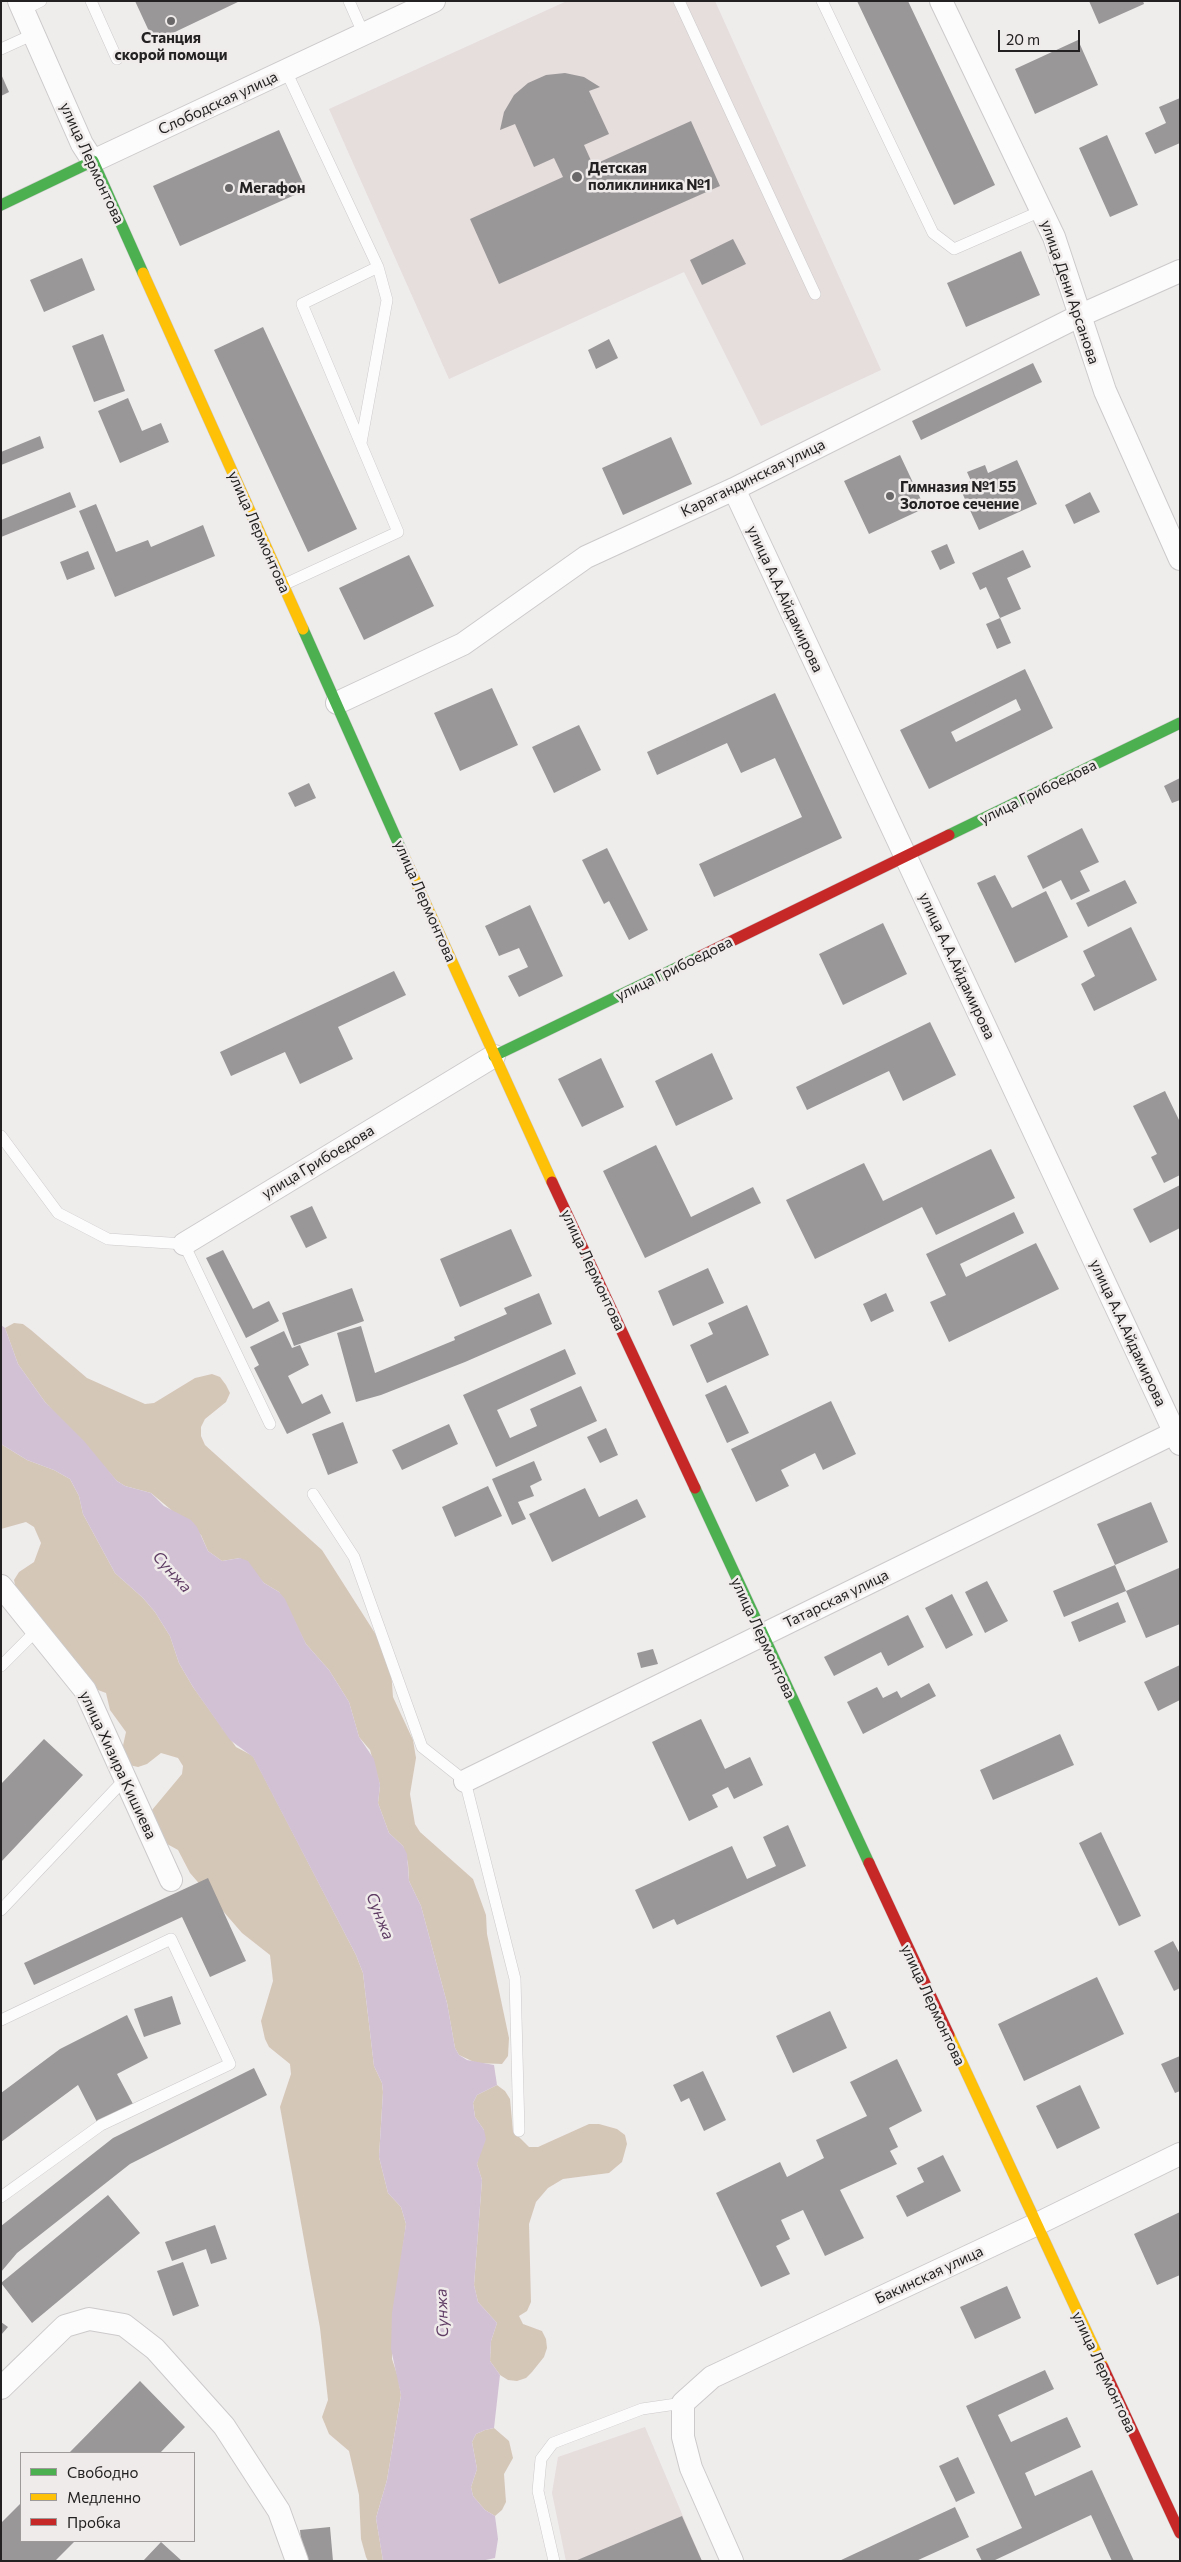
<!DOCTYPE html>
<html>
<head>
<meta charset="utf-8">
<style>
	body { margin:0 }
	#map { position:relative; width:1181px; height:2562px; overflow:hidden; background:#efecec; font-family:Commissioner,sans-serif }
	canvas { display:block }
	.frame { position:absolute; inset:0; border:2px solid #232121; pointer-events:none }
	.legend { position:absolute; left:20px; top:2452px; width:175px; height:90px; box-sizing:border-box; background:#f0ebeb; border:1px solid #9e9a9a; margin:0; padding:6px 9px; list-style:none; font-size:15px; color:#232121 }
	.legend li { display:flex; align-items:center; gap:10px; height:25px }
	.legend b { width:25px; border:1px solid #9e9a9a }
	.scale { position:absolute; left:998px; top:30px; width:82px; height:22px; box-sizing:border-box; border:2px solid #232121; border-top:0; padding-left:6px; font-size:15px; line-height:18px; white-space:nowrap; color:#232121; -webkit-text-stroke:4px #f0ebeb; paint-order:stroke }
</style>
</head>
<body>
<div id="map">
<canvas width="1181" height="2562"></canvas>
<div class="frame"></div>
<ul class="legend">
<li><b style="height:6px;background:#4caf50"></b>Свободно</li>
<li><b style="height:6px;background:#ffc107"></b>Медленно</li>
<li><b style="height:6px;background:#c62828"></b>Пробка</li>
</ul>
<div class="scale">20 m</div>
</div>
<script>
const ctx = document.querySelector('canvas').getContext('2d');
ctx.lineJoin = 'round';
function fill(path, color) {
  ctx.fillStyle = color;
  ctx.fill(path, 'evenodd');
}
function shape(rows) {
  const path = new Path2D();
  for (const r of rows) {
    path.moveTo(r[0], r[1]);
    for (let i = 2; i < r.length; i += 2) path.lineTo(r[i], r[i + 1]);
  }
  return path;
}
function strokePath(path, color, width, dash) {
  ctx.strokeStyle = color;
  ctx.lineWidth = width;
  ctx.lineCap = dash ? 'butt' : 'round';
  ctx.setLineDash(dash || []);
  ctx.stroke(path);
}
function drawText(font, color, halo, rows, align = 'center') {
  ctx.font = font + ' Commissioner,sans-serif';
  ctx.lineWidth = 5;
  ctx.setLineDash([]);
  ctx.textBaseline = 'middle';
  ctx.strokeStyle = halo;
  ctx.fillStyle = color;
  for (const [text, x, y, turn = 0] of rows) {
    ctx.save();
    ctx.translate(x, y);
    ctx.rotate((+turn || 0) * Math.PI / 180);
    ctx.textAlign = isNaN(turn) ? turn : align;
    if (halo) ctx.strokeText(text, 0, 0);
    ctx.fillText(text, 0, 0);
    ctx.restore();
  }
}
const built = shape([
	[567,1,715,1,881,370,761,426,684,272,449,379,329,109],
	[645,2427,702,2561,566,2561,552,2493,558,2457]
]);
const forest = shape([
	[14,1323,23,1324,31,1330,87,1378,145,1404,154,1403,195,1378,212,1374,220,1377,226,1385,230,1393,226,1402,205,1419,201,1427,201,1436,205,1445,322,1550,387,1652,391,1669,393,1697,413,1740,416,1758,410,1794,415,1824,420,1832,473,1879,486,1915,487,1934,509,2038,508,2056,502,2064,476,2063,459,2055,455,2048,447,2003,421,1906,409,1881,408,1863,403,1846,389,1833,378,1803,380,1785,370,1750,359,1737,349,1702,329,1670,306,1644,279,1592,264,1583,240,1558,222,1561,208,1551,201,1535,151,1493,125,1486,117,1481,45,1402,18,1364,5,1328],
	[1,1444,27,1460,54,1470,70,1479,79,1496,83,1514,115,1573,143,1598,155,1612,170,1636,179,1663,193,1687,236,1747,253,1756,356,1955,363,1973,374,2066,382,2083,383,2092,379,2157,388,2193,401,2207,406,2224,392,2331,392,2359,398,2377,401,2395,387,2480,376,2518,383,2561,368,2561,366,2557,361,2539,359,2495,349,2451,329,2434,322,2417,328,2400,320,2328,280,2107,291,2074,290,2064,269,2047,265,2039,261,2021,273,1981,270,1955,242,1933,190,1873,178,1850,149,1834,147,1816,182,1774,183,1766,178,1758,161,1753,147,1764,138,1767,129,1765,122,1750,126,1732,110,1710,106,1693,98,1690,67,1655,34,1609,16,1589,14,1580,19,1572,34,1562,41,1543,34,1527,26,1522,1,1529],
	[497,2085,505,2091,510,2099,513,2131,529,2147,538,2147,589,2124,599,2124,617,2129,625,2135,627,2144,622,2162,609,2173,563,2179,548,2188,536,2202,529,2224,531,2302,527,2311,519,2316,523,2324,542,2331,546,2339,547,2348,544,2357,532,2372,526,2378,517,2381,508,2380,500,2375,490,2361,491,2341,497,2323,478,2302,474,2285,482,2180,477,2164,484,2130,475,2117,473,2103,477,2095],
	[494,2428,509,2441,513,2458,504,2474,506,2502,502,2510,495,2516,485,2510,473,2496,471,2487,477,2469,472,2442,476,2434,485,2430]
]);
const water = shape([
	[1,1325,5,1328,18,1364,45,1402,84,1441,117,1481,125,1486,151,1493,164,1506,191,1520,197,1527,208,1551,222,1561,240,1558,248,1561,264,1583,279,1592,285,1599,306,1644,329,1670,349,1702,359,1737,374,1759,380,1785,378,1803,389,1833,403,1846,407,1854,409,1881,421,1906,447,2003,455,2048,459,2055,467,2060,494,2065,497,2085,477,2095,473,2103,475,2117,484,2130,486,2139,477,2164,482,2180,474,2285,478,2302,497,2323,491,2341,490,2361,500,2375,494,2428,485,2430,476,2434,472,2442,477,2469,471,2487,473,2496,485,2510,495,2516,498,2539,495,2558,481,2561,383,2561,376,2518,387,2480,401,2395,391,2349,392,2313,406,2224,401,2207,388,2193,379,2157,383,2092,382,2083,374,2066,363,1973,356,1955,253,1757,230,1740,193,1687,179,1663,170,1636,155,1612,143,1598,115,1573,83,1514,79,1496,70,1479,54,1470,27,1460,1,1444]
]);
const building = shape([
	[135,1,240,1,154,42],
	[857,1,908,1,995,185,954,205],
	[1089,1,1143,1,1144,4,1099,24],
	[1078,40,1098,85,1035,114,1015,69],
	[565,73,584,77,600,87,589,91,609,134,584,145,593,165,691,121,720,186,499,284,470,219,563,177,554,158,534,167,515,124,500,130,504,112,514,95,528,83,546,75],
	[1,74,9,92,1,96],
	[1180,98,1180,143,1155,154,1145,133,1166,123,1159,107],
	[279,130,306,190,180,246,153,186],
	[1107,135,1138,205,1110,217,1079,148],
	[733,239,746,264,702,285,690,260],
	[1021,251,1040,295,966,327,947,283],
	[82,258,95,290,44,312,30,280],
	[263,327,357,529,308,552,214,350],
	[103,334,125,391,94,402,72,346],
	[609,339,618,358,596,369,588,350],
	[1033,363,1042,382,921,440,912,421],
	[128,398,142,431,161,423,169,442,120,463,98,411],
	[40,436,44,448,1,465,1,452],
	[671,437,692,484,623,515,602,468],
	[900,455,925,508,869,534,844,481],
	[1017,460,1037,504,979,530,959,486,971,481,967,472,985,465,988,473],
	[70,492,76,507,1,537,1,520],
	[1090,492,1100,512,1074,524,1065,505],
	[96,504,116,552,148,540,151,547,203,525,215,556,115,597,79,511],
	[947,544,955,563,940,570,931,551],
	[1023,550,1031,567,1007,578,1021,609,1000,618,1011,643,997,649,986,624,1000,618,986,587,980,590,972,573],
	[88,551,95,569,67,580,60,562],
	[409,555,434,606,364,640,339,588],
	[1025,669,1053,728,929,789,900,730],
	[1016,699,1021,710,956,742,951,732],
	[492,688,518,745,460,771,434,713],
	[775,693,842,838,714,897,699,864,802,817,775,758,741,773,727,743,657,775,647,752],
	[579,725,601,770,554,793,532,747],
	[1180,778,1180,800,1172,803,1164,786],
	[309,783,316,798,295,807,288,793],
	[1082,828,1099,862,1080,871,1090,891,1071,900,1061,880,1043,889,1027,856],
	[607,848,648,930,629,940,609,901,604,904,582,860],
	[995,875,1012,908,1046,891,1068,937,1015,963,977,883],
	[1125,880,1137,903,1088,927,1076,903],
	[530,905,563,976,519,997,508,976,528,967,519,948,499,956,485,926],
	[883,923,907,974,843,1005,819,954],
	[1131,927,1157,980,1094,1011,1081,984,1095,976,1083,951],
	[394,971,406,995,338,1027,353,1059,300,1084,285,1052,231,1076,220,1052],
	[930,1022,956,1075,903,1101,889,1071,807,1110,796,1087],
	[712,1053,733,1099,676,1126,655,1081],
	[601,1058,624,1107,582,1127,558,1079],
	[1165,1091,1180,1122,1180,1175,1164,1183,1151,1157,1157,1154,1133,1106],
	[656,1145,691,1217,753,1187,761,1203,645,1258,603,1171],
	[991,1149,1015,1198,936,1235,922,1207,815,1259,786,1200,864,1163,883,1201],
	[1180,1185,1180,1228,1150,1243,1133,1209],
	[312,1206,327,1238,306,1248,290,1216],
	[1014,1212,1024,1233,960,1264,966,1277,1036,1243,1059,1289,949,1342,930,1302,946,1295,926,1254],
	[511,1229,532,1276,460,1307,440,1259],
	[223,1250,253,1309,269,1301,279,1321,246,1338,206,1258],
	[708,1268,724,1303,673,1326,658,1291],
	[352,1288,364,1321,294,1346,282,1313],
	[539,1293,552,1324,465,1362,381,1395,356,1402,337,1333,361,1326,375,1373,455,1340,454,1337,507,1314,504,1308],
	[886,1293,894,1311,871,1322,863,1304],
	[747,1305,769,1355,707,1383,690,1345,713,1334,708,1323],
	[284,1331,292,1348,300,1345,309,1365,288,1376,302,1404,322,1394,331,1413,287,1434,254,1368,259,1365,250,1347],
	[565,1349,576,1374,497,1410,510,1438,537,1426,530,1409,581,1386,597,1421,496,1467,463,1395],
	[726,1385,749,1433,727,1443,705,1395],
	[831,1401,856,1454,823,1470,815,1453,781,1470,789,1486,756,1502,731,1449],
	[343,1422,358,1463,328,1475,312,1434],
	[449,1424,458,1444,402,1470,392,1450],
	[606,1428,618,1455,600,1463,587,1437],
	[534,1461,542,1480,530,1486,534,1496,518,1502,526,1519,512,1525,492,1479],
	[488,1486,502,1516,455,1537,442,1507],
	[585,1488,599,1517,637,1499,646,1517,552,1562,529,1514],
	[1151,1502,1168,1542,1115,1565,1097,1524],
	[1115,1565,1126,1591,1064,1617,1053,1591],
	[1179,1568,1180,1624,1146,1638,1126,1591],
	[987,1581,1008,1621,985,1633,965,1592],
	[952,1594,973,1635,946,1649,925,1608],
	[1118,1602,1126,1622,1079,1642,1071,1622],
	[908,1615,924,1647,888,1666,881,1652,834,1676,824,1657],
	[653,1649,658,1664,641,1668,637,1653],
	[1180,1665,1180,1700,1158,1711,1144,1682],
	[929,1683,936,1696,863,1734,847,1702,877,1687,883,1698,897,1691,901,1698],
	[701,1719,725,1769,750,1757,763,1785,734,1799,728,1787,712,1795,718,1807,689,1821,652,1742],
	[1060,1734,1074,1765,993,1800,980,1770],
	[44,1739,83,1775,1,1862,1,1784],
	[788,1825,806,1866,677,1925,674,1919,653,1929,635,1890,732,1846,747,1879,776,1866,763,1837],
	[1101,1832,1141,1916,1119,1926,1079,1843],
	[208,1878,246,1961,210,1977,182,1917,34,1985,24,1963],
	[1173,1941,1180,1954,1180,1988,1174,1991,1154,1951],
	[1097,1977,1124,2034,1024,2081,998,2024],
	[172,1996,181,2024,144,2037,134,2009],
	[830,2011,847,2048,793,2073,776,2036],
	[127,2015,148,2058,117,2074,133,2104,97,2122,78,2085,1,2142,1,2093,60,2049],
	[1180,2056,1180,2091,1175,2093,1161,2064],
	[897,2059,922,2111,889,2128,898,2147,890,2151,897,2164,840,2190,864,2238,825,2256,803,2210,781,2220,790,2239,776,2246,790,2274,761,2287,716,2193,780,2162,787,2177,824,2158,816,2140,867,2116,850,2082],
	[254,2068,267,2095,130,2164,17,2253,1,2272,1,2226,113,2138],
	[703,2071,726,2120,704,2131,689,2098,681,2102,673,2085],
	[1080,2085,1100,2128,1057,2149,1036,2106],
	[943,2155,961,2191,907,2217,896,2196,924,2182,917,2168],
	[108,2195,140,2233,32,2323,1,2283],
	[1180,2212,1180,2275,1157,2285,1134,2234],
	[215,2225,227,2259,211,2264,206,2249,172,2261,165,2242],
	[183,2262,199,2306,173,2316,157,2271],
	[1007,2286,1021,2318,975,2339,960,2307],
	[1,2322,8,2327,1,2335],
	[1045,2370,1054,2389,998,2415,1011,2442,1067,2417,1081,2447,1025,2473,1035,2496,1092,2470,1134,2561,1112,2561,1091,2515,993,2561,982,2561,976,2549,1022,2528,966,2406],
	[140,2381,185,2427,160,2453,69,2453],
	[958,2457,975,2493,956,2502,939,2466],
	[21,2503,21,2541,75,2541,55,2561,1,2561,1,2523],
	[955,2507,969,2537,916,2561,839,2561],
	[682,2516,702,2561,575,2561],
	[330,2527,333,2561,303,2561,300,2530],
	[161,2542,182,2561,143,2561]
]);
const lane = shape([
	[91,1,117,59],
	[349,1,364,35],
	[679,1,815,294],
	[822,1,933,233,954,249,1041,211],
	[23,10,41,1],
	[1,49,34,34],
	[361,443,387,300,378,267],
	[283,585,398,532,302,304,378,267,286,71],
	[1,1136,58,1213,108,1239,184,1244,270,1424],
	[313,1494,354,1557,422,1747,465,1781,515,1979,519,2131],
	[1,1666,37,1630],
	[1,1910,126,1778],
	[1,2020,171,1939,230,2064,101,2125,1,2197],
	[554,2561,538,2491,541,2459,553,2443,642,2409,683,2403]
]);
const street = shape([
	[19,1,82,144,93,161,434,1],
	[941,1,1054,237,1105,391,1180,559],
	[734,489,1180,1444],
	[337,703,463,644,586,557,734,489,1079,316,1180,271],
	[184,1244,494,1056],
	[1,1586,85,1690,171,1880],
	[465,1781,1180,1430],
	[1,2388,65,2326,89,2319,124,2325,155,2349,224,2426,279,2511,297,2561],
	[732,2561,691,2468,683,2437,683,2403,712,2377,1035,2225,1180,2154]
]);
const fast = shape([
	[1,205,93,161,143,273],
	[303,629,404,856],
	[949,835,1180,723],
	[494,1056,701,956],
	[695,1488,869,1863]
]);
const slow = shape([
	[143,273,303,629],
	[404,856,552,1182],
	[949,2035,1103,2367]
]);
const jam = shape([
	[701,956,949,835],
	[552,1182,695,1488],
	[869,1863,949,2035],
	[1103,2367,1180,2533]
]);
const markers = [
	[171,21,5,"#6a6868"],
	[577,177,6,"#6a6868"],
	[229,188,5,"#6a6868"],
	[890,496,5,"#6a6868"]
];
const poiNames = [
	["Станция",171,38,"center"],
	["скорой помощи",171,55,"center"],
	["Детская",588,168],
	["поликлиника №1",588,185],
	["Мегафон",239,188],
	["Гимназия №1 55",900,487],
	["Золотое сечение",900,504]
];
const streetNames = [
	["Слободская улица",218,103,-25],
	["улица Лермонтова",92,163,65],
	["улица Дени Арсанова",1070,292,71],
	["Карагандинская улица",753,478,-26],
	["улица Лермонтова",259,532,66],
	["улица А.А.Айдамирова",785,599,65],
	["улица Грибоедова",1038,792,-26],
	["улица Лермонтова",425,901,66],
	["улица А.А.Айдамирова",957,966,65],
	["улица Грибоедова",674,969,-26],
	["улица Грибоедова",318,1162,-31],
	["улица Лермонтова",593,1270,65],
	["улица А.А.Айдамирова",1128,1333,65],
	["Татарская улица",836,1599,-26],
	["улица Лермонтова",763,1638,65],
	["улица Хизира Кишиева",118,1765,65],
	["улица Лермонтова",933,2005,65],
	["Бакинская улица",929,2275,-25],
	["улица Лермонтова",1104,2372,65]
];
const waterNames = [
	["Сунжа",172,1572,48],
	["Сунжа",380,1916,68],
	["Сунжа",442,2313,-92]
];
fill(built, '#e6dddd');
fill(forest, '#d5c7b8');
fill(water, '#d2c1d4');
fill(building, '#9a9798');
strokePath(lane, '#cccaca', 12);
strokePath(street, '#cccaca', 24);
strokePath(fast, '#cccaca', 12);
strokePath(slow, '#cccaca', 12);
strokePath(jam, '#cccaca', 12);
strokePath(lane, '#fdfcfc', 11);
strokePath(street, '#fdfcfc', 22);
strokePath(fast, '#4caf50', 11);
strokePath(slow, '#ffc107', 11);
strokePath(jam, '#c62828', 11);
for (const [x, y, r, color] of markers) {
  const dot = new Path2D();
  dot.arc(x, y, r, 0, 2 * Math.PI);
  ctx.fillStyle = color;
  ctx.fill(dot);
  strokePath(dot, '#f0ebeb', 2);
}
drawText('bold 15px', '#232121', '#f0ebeb', poiNames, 'left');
drawText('15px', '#232121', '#f0ebeb', streetNames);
drawText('italic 16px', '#5f3d64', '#f0ebeb', waterNames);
</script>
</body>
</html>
